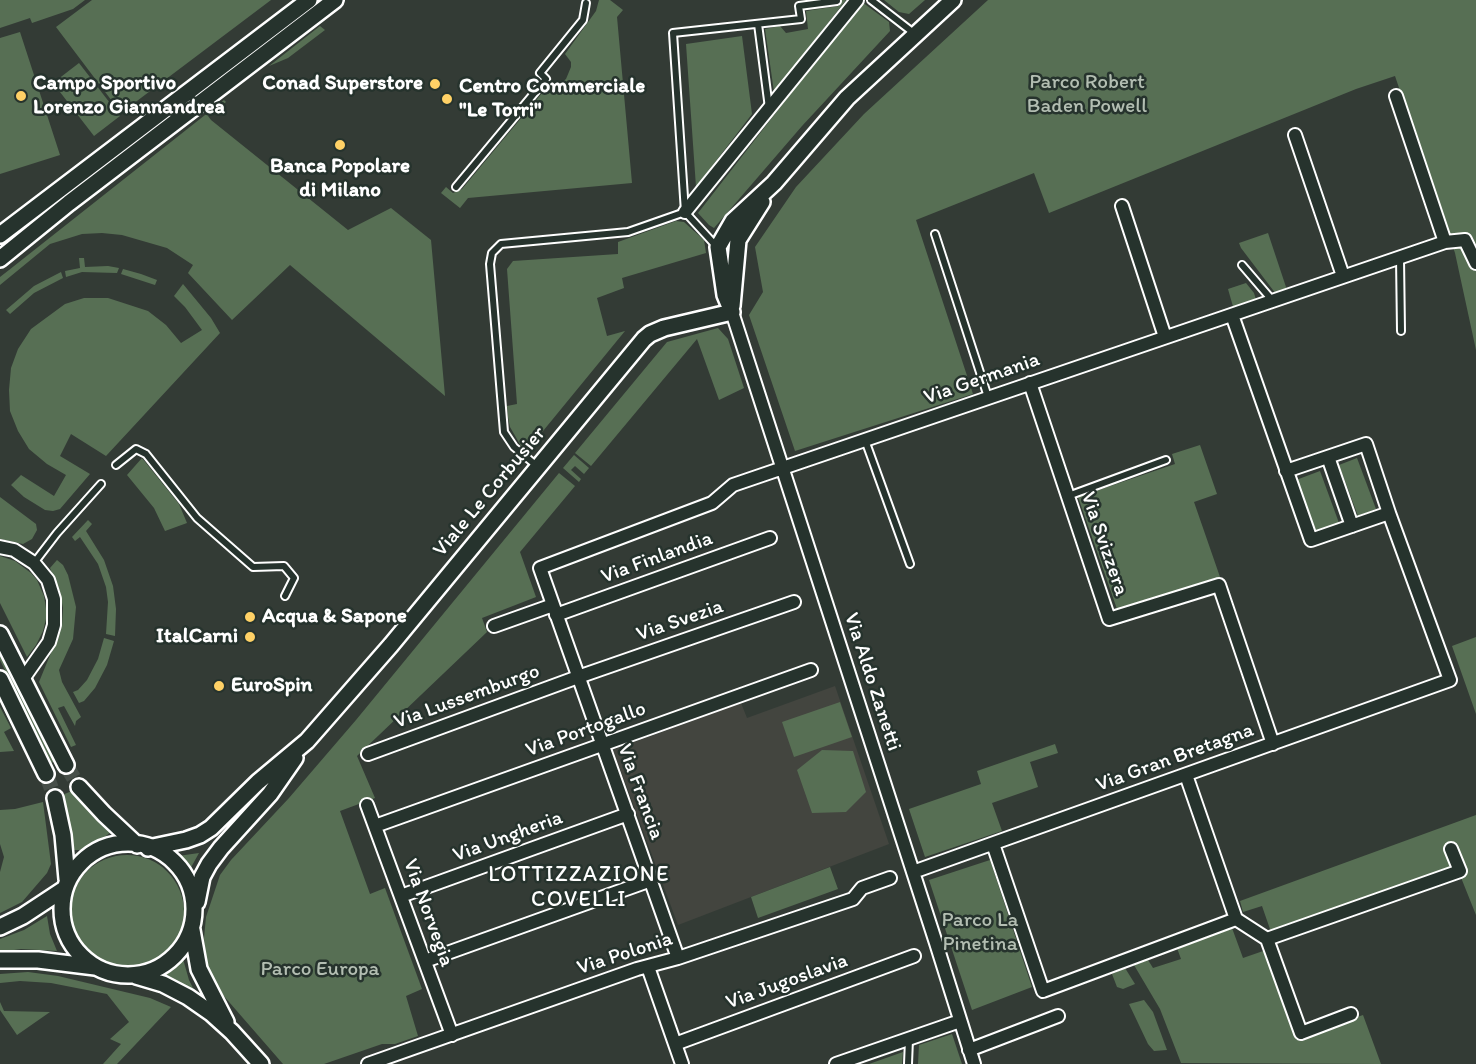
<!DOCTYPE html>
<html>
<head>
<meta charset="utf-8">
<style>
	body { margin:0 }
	canvas { display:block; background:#333b35 }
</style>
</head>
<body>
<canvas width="1476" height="1064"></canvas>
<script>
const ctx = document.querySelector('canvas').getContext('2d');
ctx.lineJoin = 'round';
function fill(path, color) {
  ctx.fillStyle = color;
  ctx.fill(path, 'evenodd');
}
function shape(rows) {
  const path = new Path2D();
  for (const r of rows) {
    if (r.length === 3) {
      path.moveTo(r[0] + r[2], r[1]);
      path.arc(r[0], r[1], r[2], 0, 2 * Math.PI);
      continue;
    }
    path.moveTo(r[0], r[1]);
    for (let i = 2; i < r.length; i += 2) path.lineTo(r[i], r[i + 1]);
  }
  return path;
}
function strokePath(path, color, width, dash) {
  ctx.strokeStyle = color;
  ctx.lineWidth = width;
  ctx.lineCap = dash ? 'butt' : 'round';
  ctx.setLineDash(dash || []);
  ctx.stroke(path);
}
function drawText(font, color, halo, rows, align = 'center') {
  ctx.font = font + ' Itim,sans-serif';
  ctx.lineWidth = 5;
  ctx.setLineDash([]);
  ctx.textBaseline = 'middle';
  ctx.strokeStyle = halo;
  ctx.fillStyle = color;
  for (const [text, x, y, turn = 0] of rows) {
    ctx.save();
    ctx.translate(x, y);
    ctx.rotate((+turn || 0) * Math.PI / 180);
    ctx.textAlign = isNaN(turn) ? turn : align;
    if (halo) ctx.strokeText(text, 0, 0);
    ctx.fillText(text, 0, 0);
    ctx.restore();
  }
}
const built = shape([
	[835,686,889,844,678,925,613,750,741,703,747,718]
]);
const green = shape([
	[0,0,85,0,73,9,32,23,30,18,0,28],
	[92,0,271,0,121,113,56,27],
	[599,0,610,0,623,10,617,17,632,183,468,198,460,208,441,193,446,187,453,193,462,189,547,87,561,83,566,79,571,67,571,62,565,54,596,11],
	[839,0,846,0,774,92,765,29,780,26,786,33,808,29,806,11,839,6],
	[884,0,925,0,909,14,899,12],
	[988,0,1476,0,1476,350,1455,253,1395,76,1356,89,1049,213,1034,173,916,220,973,394,795,451,749,315,763,292,755,247,796,187,864,114],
	[862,2,889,22,890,31,802,126,714,228,709,225,698,213],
	[320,26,325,30,288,58,269,66],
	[20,32,60,155,0,174,0,38],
	[742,36,752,114,696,187,686,44],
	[79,63,120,116,94,136,53,83],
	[224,100,226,102,208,116,211,120,348,230,391,208,431,240,445,396,290,265,232,320,188,273,193,265,167,248,122,235,102,233,82,234,50,244,0,285,0,277,9,270],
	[676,221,684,222,704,240,706,253,622,278,624,288,597,298,607,336,625,331,525,453,510,427,508,417,507,406,517,404,507,269,513,261,618,254,618,242],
	[1268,233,1287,290,1276,294,1241,248,1239,243],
	[79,258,84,258,85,267,108,266,119,268,117,273,82,272,66,277,65,271,80,268],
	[123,269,141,274,157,280,155,285,121,274],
	[61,272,63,278,34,293,10,314,6,310,34,286],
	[1246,283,1254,293,1257,303,1234,310,1228,289],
	[183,284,211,318,220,333,106,456,71,434,60,456,90,474,60,509,53,511,45,510,24,497,11,485,21,475,54,496,66,475,47,464,29,449,18,431,10,411,9,390,11,368,18,349,31,329,65,304,84,298,108,298,148,311,166,325,181,343,202,330,185,307,174,296],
	[718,328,728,339,744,388,719,400,697,339,591,466,575,453,667,342],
	[1200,445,1217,494,1194,502,1220,577,1118,612,1078,497,1175,464,1172,454],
	[574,455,589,468,584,474,575,466,571,470,581,479,579,482,563,468],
	[142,458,179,504,187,523,165,531,154,508,127,475],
	[1357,458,1376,509,1358,516,1339,465],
	[1320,471,1339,523,1315,532,1296,480],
	[559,473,575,486,520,552,536,597,482,618,487,632,357,756,375,798,340,811,370,894,385,888,422,989,406,996,418,1036,395,1044,382,1044,324,1064,283,1064,216,987,206,964,204,938,206,917,220,875,231,860,289,798,356,720],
	[0,497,36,524,37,530,32,539,23,544,0,539],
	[88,520,92,524,86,531,104,560,113,586,116,609,115,636,106,634,108,602,106,587,98,564,80,537,75,541,72,537],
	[0,556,15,561,31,573,37,580,44,596,47,615,43,631,36,645,27,657,0,603],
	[57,560,63,565,68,575,76,607,73,639,59,670,62,682,81,717,76,721,75,726,64,706,58,708,76,745,71,747,39,682,62,626,63,608,60,592,50,568],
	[1476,637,1476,714,1452,646],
	[104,638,114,641,107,665,95,688,84,701,79,703,73,692,78,690,87,680,98,659],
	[0,651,55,761,51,763,0,660],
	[840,702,852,737,794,757,782,722],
	[0,707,11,728,4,732,14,751,0,752],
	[1055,744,1058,753,1030,762,1038,787,992,803,1002,831,925,857,909,809,981,784,977,771],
	[822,750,853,751,866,792,846,812,812,813,797,770],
	[72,791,112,831,106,836,80,850,72,850,68,812,62,795],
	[43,802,51,864,47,873,22,902,0,913,0,872,4,857,0,844,0,810,15,809],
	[1476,815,1476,915,1456,865,1271,932,1262,906,1243,912,1240,901],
	[199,853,189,871,178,856],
	[127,912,57],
	[990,860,1032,987,972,1010,929,880],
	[830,867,838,889,758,918,751,897],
	[47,916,50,934,57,951,21,949,0,952,0,939,24,930],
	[1232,928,1243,958,1266,950,1297,1038,1363,1015,1381,1064,1181,1063,1160,1009,1134,965,1148,960,1153,968,1181,959,1177,948],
	[183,959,189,980,196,994,159,977,173,970],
	[1125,968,1135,984,1123,989,1117,987,1112,974],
	[28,972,58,976,150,998,171,1007,117,1064,103,1064,121,1044,110,1039,129,1022,107,994,51,983,20,981,0,983,0,974],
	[1144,1000,1153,1012,1167,1050,1154,1051,1148,1044,1129,1004],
	[0,1002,4,1011,50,1012,17,1035,0,1010],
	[952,1034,962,1064,918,1064,919,1045],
	[903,1052,902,1064,869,1064]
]);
const tertiaryTunnel = shape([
	[66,765,79,787],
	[46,774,55,798]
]);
const service = shape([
	[871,0,915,34],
	[758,24,769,108],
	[456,187,546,79,540,73,583,20,586,3],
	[935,234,988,397],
	[717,247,685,212,673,33,801,19,799,6,837,1],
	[1400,258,1401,331],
	[1242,265,1272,300],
	[865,440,910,564],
	[116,465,136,449,146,454,197,518,253,567,284,566,294,578,285,596],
	[537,466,514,447,504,432,490,264,492,253,501,244,628,232,685,212],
	[1068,496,1166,460],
	[34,563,57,533,101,484],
	[908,1064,909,1039]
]);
const minor = shape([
	[1295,135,1343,276],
	[1122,206,1165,337],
	[685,212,857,0],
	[1445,242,1465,240,1476,263],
	[732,312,936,943,974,1064],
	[1030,383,1109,619,1219,585,1273,744],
	[1328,457,1352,526],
	[1286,471,1366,444,1389,513],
	[0,547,14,550,34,563,48,580,54,599,54,625,49,642,23,679],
	[556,615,770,538],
	[494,626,553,605],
	[368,754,578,677,794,602],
	[1186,775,1236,919],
	[367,805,452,1035],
	[375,826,811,670],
	[993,844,1043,991,1236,919,1267,939,1460,871,1451,849],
	[913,872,1450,680,1389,513,1311,540,1232,315],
	[401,896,628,814],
	[1267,939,1301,1033,1351,1014],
	[678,958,540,568,712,503,733,485,1445,242,1396,96],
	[425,961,651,880],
	[648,967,682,1064],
	[675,1044,914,956],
	[969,1050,1058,1016],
	[368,1064,637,969,678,958,853,899,862,888,890,878],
	[836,1064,960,1021]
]);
const tertiary = shape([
	[0,235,309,0],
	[0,259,69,203,335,0],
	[732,306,738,240,762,202],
	[732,312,725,295,718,247,733,221,774,183,847,98,953,0],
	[0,634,66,765],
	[0,679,46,774],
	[79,787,104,814,137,845],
	[55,798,63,835,67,879],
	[128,909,66],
	[148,848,186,840,200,835,211,828,258,782,307,741,391,645,644,339,650,334,664,328,732,312],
	[197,902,202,877,209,864,221,848,270,794,295,758],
	[0,927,23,916,64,889],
	[192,930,199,969,226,1022],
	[0,960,38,960,95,967],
	[136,976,163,984,188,997,211,1013,232,1032,261,1064]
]);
const markers = [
	[435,84,6,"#ffd166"],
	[21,96,6,"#ffd166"],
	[447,99,6,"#ffd166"],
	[340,145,6,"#ffd166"],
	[250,617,6,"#ffd166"],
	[250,637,6,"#ffd166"],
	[219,686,6,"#ffd166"]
];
const parkNames = [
	["Parco Robert",1087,83],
	["Baden Powell",1087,107],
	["Parco La",980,921],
	["Pinetina",980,945],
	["Parco Europa",320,970]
];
const poiNames = [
	["Campo Sportivo",33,84],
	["Lorenzo Giannandrea",33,108],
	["Conad Superstore",423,84,"right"],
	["Centro Commerciale",459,87],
	["\"Le Torri\"",459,111],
	["Banca Popolare",340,167,"center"],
	["di Milano",340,191,"center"],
	["Acqua & Sapone",262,617],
	["ItalCarni",238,637,"right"],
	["EuroSpin",231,686]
];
const streetNames = [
	["Via Germania",982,379,-19],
	["Viale Le Corbusier",490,492,-50],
	["Via Svizzera",1104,544,71],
	["Via Finlandia",657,558,-20],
	["Via Svezia",680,621,-19],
	["Via Aldo Zanetti",872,682,72],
	["Via Lussemburgo",467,697,-20],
	["Via Portogallo",586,730,-20],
	["Via Gran Bretagna",1175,758,-20],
	["Via Francia",640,792,70],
	["Via Ungheria",508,837,-20],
	["Via Norvegia",428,913,70],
	["Via Polonia",625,954,-18],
	["Via Jugoslavia",787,982,-20]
];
const neighbourhoodNames = [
	["LOTTIZZAZIONE",579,875],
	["COVELLI",579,900]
];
fill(built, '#43453f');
fill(green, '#576f54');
strokePath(tertiaryTunnel, '#474f49', 15, [15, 8]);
strokePath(service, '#fff', 10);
strokePath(minor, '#fff', 16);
strokePath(tertiary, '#fff', 20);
strokePath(service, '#26332d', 6);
strokePath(minor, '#26332d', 12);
strokePath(tertiary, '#26332d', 15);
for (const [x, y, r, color] of markers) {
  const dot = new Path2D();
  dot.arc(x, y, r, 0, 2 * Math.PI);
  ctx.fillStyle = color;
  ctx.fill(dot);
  strokePath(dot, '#26332d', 2);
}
drawText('21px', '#b3beb2', '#26332d', parkNames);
drawText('bold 21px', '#fff', '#26332d', poiNames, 'left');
drawText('21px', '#fff', '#26332d', streetNames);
ctx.letterSpacing = '1.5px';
drawText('22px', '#fff', '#26332d', neighbourhoodNames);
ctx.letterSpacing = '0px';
</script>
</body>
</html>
